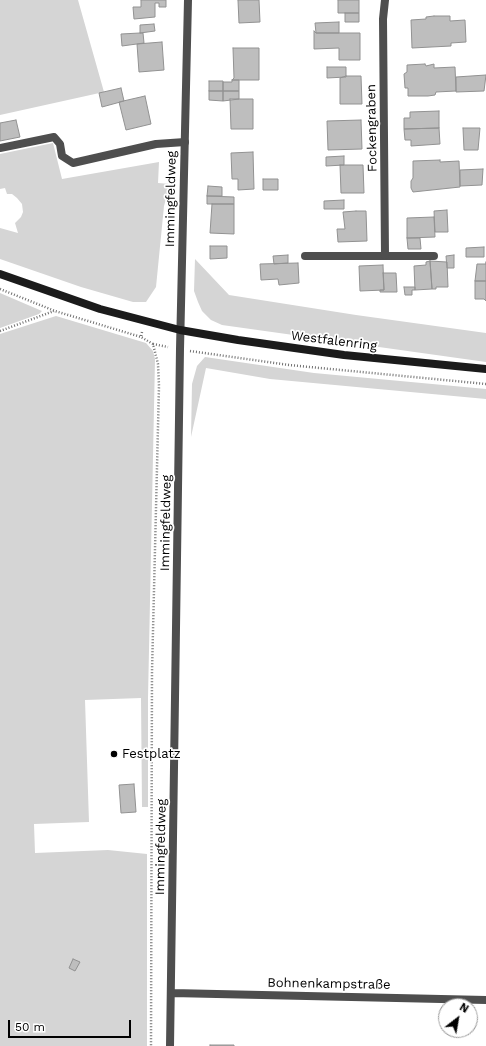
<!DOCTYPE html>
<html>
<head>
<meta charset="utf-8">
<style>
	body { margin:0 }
	#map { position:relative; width:486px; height:1046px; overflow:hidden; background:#fff; font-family:"Work Sans",sans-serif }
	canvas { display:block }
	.north { position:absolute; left:438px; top:998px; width:40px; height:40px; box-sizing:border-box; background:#fff; border:1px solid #999; border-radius:50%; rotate:31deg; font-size:11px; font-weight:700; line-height:16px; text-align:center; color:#000 }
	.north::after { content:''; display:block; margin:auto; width:14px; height:18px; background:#000; clip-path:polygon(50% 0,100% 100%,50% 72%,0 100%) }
	.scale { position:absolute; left:8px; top:1020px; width:123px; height:18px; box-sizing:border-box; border:2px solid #000; border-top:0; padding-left:5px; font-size:12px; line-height:14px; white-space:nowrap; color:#000; -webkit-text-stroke:3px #fff; paint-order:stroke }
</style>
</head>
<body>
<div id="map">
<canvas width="486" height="1046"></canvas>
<div class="north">N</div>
<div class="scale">50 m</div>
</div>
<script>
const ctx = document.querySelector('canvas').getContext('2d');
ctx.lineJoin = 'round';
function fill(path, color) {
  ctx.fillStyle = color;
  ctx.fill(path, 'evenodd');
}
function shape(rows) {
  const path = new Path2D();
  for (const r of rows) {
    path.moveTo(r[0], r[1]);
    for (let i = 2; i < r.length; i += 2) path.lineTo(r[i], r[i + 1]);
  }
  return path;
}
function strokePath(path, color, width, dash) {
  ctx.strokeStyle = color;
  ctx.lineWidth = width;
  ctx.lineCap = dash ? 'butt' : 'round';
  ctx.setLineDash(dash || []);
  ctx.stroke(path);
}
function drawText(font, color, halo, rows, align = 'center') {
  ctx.font = font + ' "Work Sans",sans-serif';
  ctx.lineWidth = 3.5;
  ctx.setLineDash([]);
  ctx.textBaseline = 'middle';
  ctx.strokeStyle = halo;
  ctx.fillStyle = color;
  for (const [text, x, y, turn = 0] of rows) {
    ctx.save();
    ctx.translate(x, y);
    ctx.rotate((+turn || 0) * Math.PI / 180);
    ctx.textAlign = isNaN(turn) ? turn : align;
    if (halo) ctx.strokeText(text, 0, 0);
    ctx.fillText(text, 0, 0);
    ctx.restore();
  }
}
const green = shape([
	[0,0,78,0,104,92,0,115],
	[53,143,62,179,159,162,158,183,170,184,164,206,156,287,146,302,133,302,81,287,0,259,0,228,18,233,15,223,21,217,23,212,22,204,17,198,12,194,7,194,5,188,0,189,0,154],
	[195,259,229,295,356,315,486,333,486,362,222,325,211,320,202,311,198,302,194,291],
	[0,293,42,311,39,314,0,328],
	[56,316,146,343,153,351,155,359,148,698,148,807,142,807,141,698,85,700,89,822,34,824,35,853,108,850,147,854,147,1046,0,1046,0,334],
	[205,357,314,373,486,389,486,399,270,379,206,368,191,437,192,384,197,366]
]);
const building = shape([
	[141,0,166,0,166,7,159,7,159,3,155,3,155,17,134,19,133,7,141,7,141,0],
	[238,0,259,0,260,22,239,23,238,0],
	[338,0,359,0,359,13,338,13,338,0],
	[345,13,359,13,359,22,345,22,345,13],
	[434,16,450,16,450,21,465,20,466,42,451,43,451,46,412,48,411,20,426,19,426,17,434,16],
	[339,22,339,33,316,33,315,23,339,22],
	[154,24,155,31,140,33,140,25,154,24],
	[314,31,316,33,360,33,360,60,339,60,339,48,314,49,314,31],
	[140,33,143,33,144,43,122,46,121,34,140,33],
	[162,42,164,70,139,72,137,44,162,42],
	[233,48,259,48,259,80,232,80,234,78,233,48],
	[425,64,426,66,434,64,434,68,455,67,456,91,436,92,435,95,428,96,408,96,408,88,405,88,404,74,407,72,407,65,425,64],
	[327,67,346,67,346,77,327,78,327,67],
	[486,75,484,91,456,92,456,77,486,75],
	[346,76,361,76,362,104,340,104,340,78,346,76],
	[232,80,239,80,239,91,223,91,223,82,232,82,232,80],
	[209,81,223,81,223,91,209,91,209,81],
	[121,88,124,101,102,107,99,93,121,88],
	[209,91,223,91,223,101,209,100,209,91],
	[223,91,239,91,239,99,223,101,223,91],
	[145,96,151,124,126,130,119,102,145,96],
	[230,99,253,99,253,129,231,129,230,99],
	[439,111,439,128,404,129,404,118,410,118,410,112,439,111],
	[16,120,20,137,0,141,0,123,16,120],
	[361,120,362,149,328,150,327,121,361,120],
	[439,128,440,144,411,146,411,140,405,140,404,129,439,128],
	[463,128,480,128,478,150,464,150,463,128],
	[253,152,254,189,238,190,238,179,232,179,231,153,253,152],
	[344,156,344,165,326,166,326,157,344,156],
	[440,160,440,162,459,161,460,187,413,192,411,188,411,181,413,178,413,161,440,160],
	[340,165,363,165,364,193,341,193,340,165],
	[483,169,482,185,460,186,460,170,483,169],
	[263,179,278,179,278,190,263,190,263,179],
	[208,186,222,187,222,196,207,196,208,186],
	[207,196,234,197,234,204,207,204,207,196],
	[344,200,344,209,324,209,324,201,344,200],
	[212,204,234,204,234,234,210,233,212,204],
	[447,210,448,232,435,232,434,211,447,210],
	[356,211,366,211,367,241,338,242,337,229,345,229,343,212,356,211],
	[434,217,435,237,407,238,407,218,434,217],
	[407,238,420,238,421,249,408,249,407,238],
	[210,246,227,246,227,258,210,259,210,246],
	[484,247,484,257,466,257,466,248,484,247],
	[288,255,288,263,274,264,273,256,288,255],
	[454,255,454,268,447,268,446,256,454,255],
	[430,261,447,262,448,287,436,287,436,289,432,289,430,261],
	[430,261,432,289,415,290,414,266,426,265,426,262,430,261],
	[486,262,486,281,475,281,477,264,486,264,486,262],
	[298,263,299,283,279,285,278,279,261,280,260,264,298,263],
	[383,265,384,290,360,291,359,266,383,265],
	[383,273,396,273,397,292,380,292,380,290,384,290,383,273],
	[475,281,486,281,486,301,484,299,475,299,475,281],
	[404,287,415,287,415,290,412,290,412,295,405,295,404,287],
	[134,784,136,812,121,813,119,785,134,784],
	[73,959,80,962,75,971,69,968,73,959],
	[210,1045,234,1045,234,1046,210,1046,210,1045]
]);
const path = shape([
	[0,289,55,311,141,337],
	[0,331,54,311],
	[142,332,141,337,153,344,158,364,159,386,152,672,151,1046],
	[153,344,168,347],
	[190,351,289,365,486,384]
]);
const lane = shape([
	[0,148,54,137,60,144,62,156,73,163,156,144,185,142],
	[305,256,434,256]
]);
const street = shape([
	[385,0,383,19,385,255],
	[172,993,486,1000],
	[170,1046,180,349,188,0]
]);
const secondary = shape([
	[0,274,100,309,180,330,238,340,344,355,486,369]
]);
const markers = [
	[114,754,4,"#000"]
];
const streetNames = [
	["Fockengraben",372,128,-91],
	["Immingfeldweg",171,199,-89],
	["Westfalenring",334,341,7],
	["Immingfeldweg",166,523,-89],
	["Immingfeldweg",161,847,-89],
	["Bohnenkampstraße",329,984,1]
];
const poiNames = [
	["Festplatz",122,754]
];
fill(green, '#d5d5d5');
fill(building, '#bebebe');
strokePath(building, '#929292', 1);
strokePath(path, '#707070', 2.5, [1, 2]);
strokePath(lane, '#4e4e4e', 8);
strokePath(street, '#4e4e4e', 8);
strokePath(secondary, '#1b1b1b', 8);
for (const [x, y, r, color] of markers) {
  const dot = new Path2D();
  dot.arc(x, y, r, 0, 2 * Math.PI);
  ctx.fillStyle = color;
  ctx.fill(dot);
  strokePath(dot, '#fff', 1.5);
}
drawText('13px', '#000', '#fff', streetNames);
drawText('13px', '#000', '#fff', poiNames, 'left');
</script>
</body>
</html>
